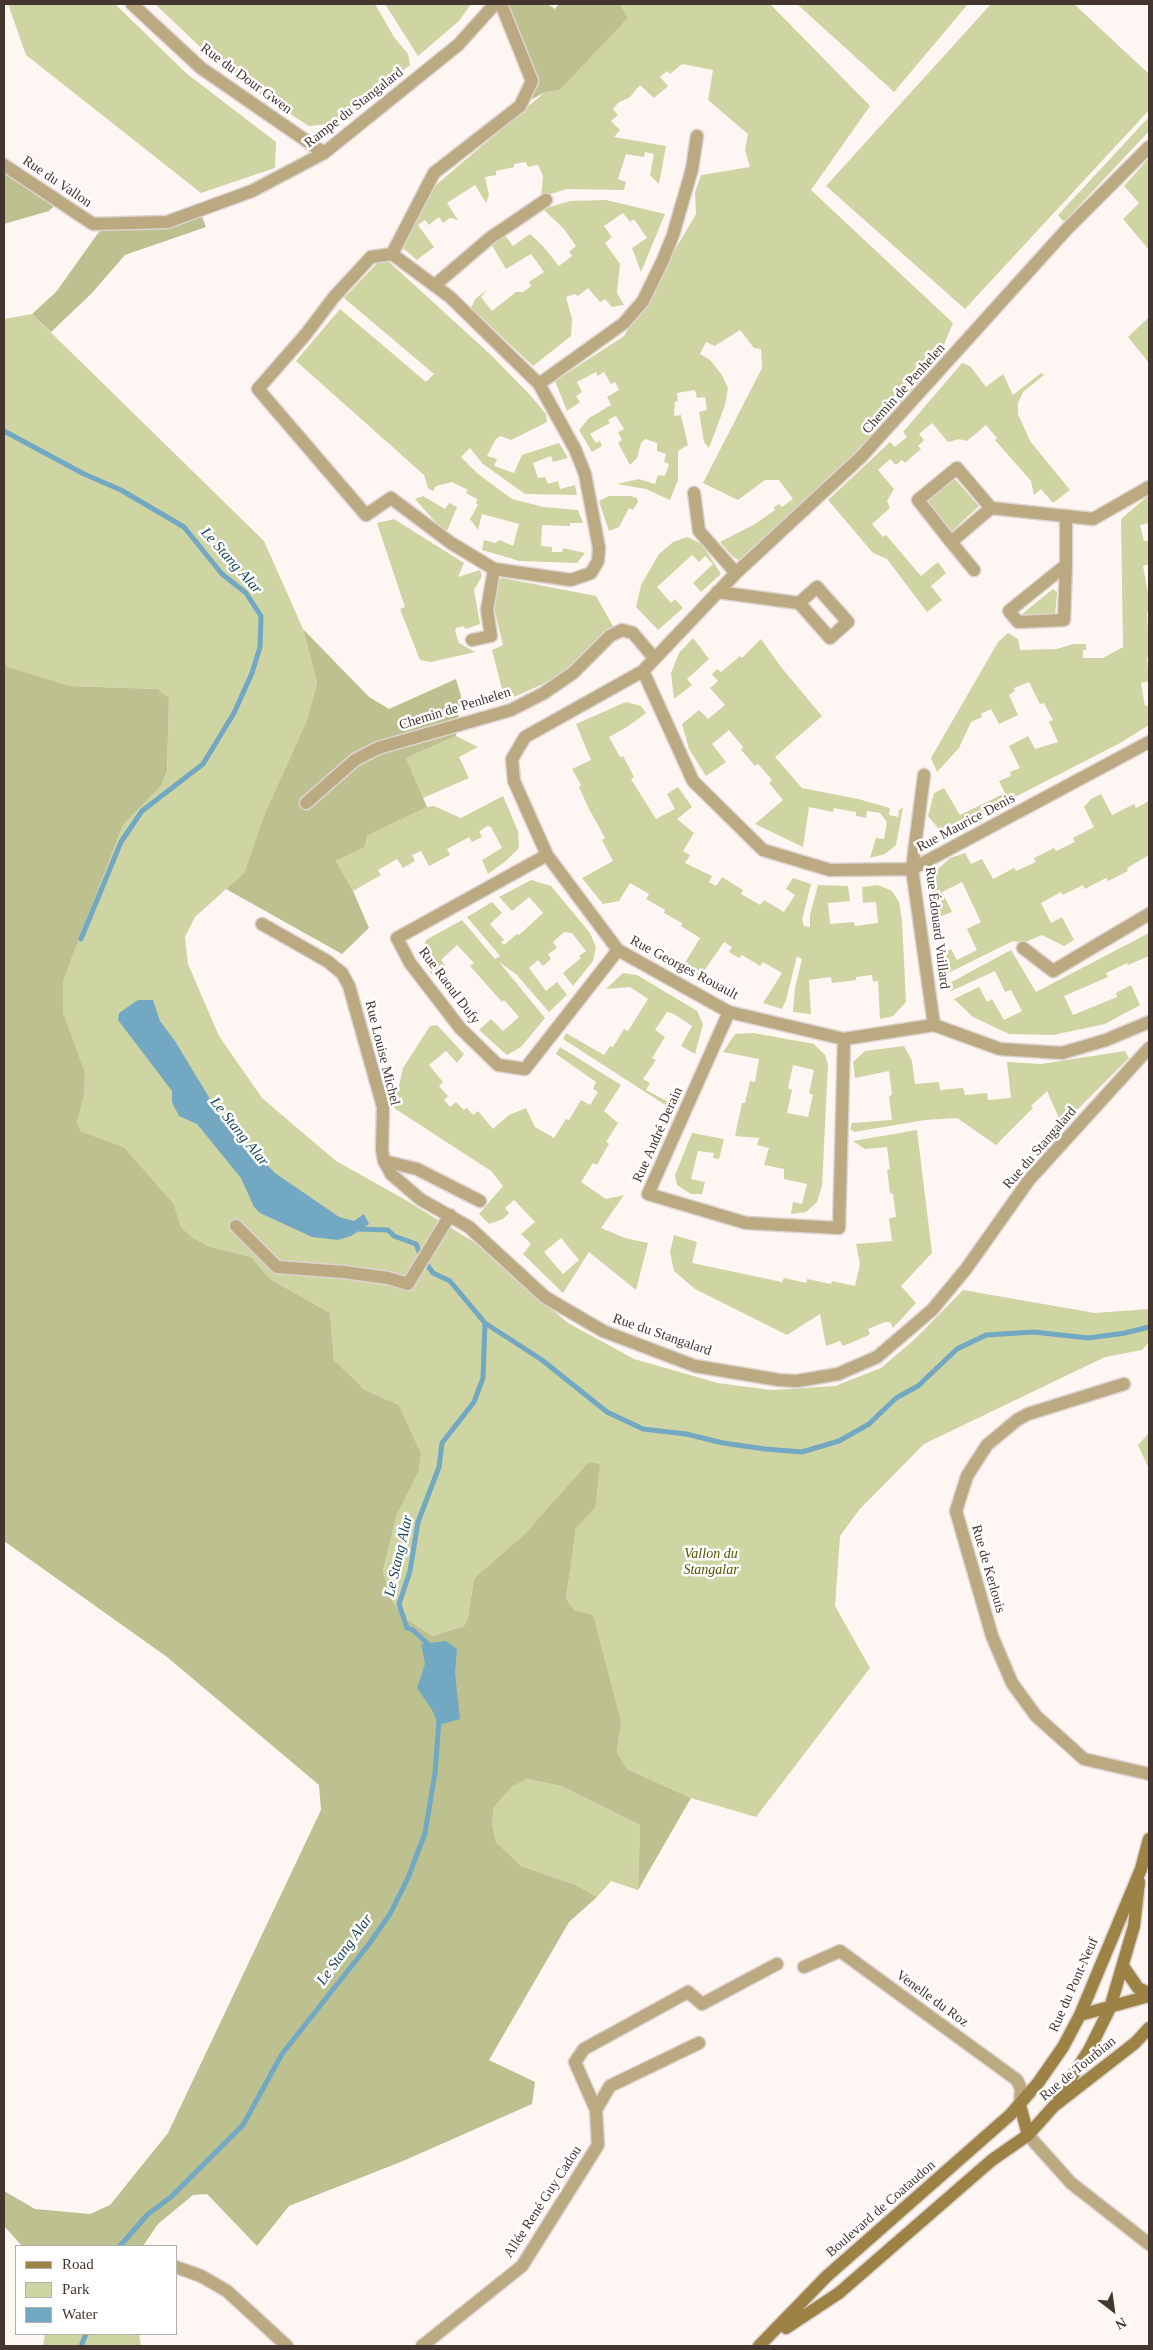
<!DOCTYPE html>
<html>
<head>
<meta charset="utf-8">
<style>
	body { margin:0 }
	#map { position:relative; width:1153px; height:2350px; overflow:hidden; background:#fef6f3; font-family:"Times New Roman",serif }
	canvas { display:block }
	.frame { position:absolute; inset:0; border:5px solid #44352f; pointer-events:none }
	.legend { position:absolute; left:15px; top:2245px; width:162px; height:90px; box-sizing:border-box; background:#fff; border:1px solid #b4aeac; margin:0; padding:6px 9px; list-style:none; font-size:15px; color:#44352f }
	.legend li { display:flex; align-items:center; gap:10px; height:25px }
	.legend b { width:25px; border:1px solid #b4aeac }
	.north { position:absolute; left:1088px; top:2285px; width:50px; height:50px; -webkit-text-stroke:4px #fff; paint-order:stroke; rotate:150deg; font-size:14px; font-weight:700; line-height:20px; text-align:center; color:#44352f }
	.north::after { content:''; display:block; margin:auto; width:18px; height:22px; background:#44352f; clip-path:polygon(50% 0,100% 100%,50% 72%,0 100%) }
</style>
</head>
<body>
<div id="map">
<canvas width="1153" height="2350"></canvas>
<div class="frame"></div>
<ul class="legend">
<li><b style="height:6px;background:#9c8244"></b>Road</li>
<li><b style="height:14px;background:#cfd4a3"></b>Park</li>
<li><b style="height:14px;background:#72a8c2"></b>Water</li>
</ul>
<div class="north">N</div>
</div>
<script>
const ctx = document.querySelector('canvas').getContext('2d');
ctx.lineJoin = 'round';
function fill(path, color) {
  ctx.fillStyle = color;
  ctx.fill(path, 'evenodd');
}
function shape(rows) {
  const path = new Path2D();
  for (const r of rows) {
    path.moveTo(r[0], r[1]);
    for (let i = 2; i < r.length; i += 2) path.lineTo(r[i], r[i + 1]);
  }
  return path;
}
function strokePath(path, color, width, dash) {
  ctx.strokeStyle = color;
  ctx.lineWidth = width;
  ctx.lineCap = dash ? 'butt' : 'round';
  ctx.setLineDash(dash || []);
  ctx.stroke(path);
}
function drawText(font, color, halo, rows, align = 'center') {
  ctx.font = font + ' "Times New Roman",serif';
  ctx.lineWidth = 5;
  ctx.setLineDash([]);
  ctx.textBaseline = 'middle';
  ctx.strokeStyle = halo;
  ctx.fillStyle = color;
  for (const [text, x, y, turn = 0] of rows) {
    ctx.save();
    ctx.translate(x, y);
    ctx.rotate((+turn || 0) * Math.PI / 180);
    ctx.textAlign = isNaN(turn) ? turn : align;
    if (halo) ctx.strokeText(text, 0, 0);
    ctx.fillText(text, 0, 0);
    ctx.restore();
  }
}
const green = shape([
	[8,4,115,4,186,73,276,142,275,168,201,193,26,55],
	[155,4,375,4,394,37,408,54,410,65,336,123,309,126,247,86,217,63],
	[385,4,471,4,459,21,418,56],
	[620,4,770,4,870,106,811,190,953,323,935,366,853,457,739,560,733,557,720,542,755,524,775,510,774,507,779,504,782,507,793,499,779,480,765,480,738,500,703,483,762,368,761,349,754,348,740,330,715,346,706,342,700,354,710,360,722,375,728,388,725,405,709,448,704,442,699,412,707,410,705,397,697,398,695,390,677,393,678,401,675,402,674,416,681,415,688,445,678,451,678,480,670,500,646,489,617,484,639,479,655,484,658,475,665,476,669,464,664,462,666,454,657,451,657,443,645,439,641,443,637,458,630,465,618,443,622,440,618,432,624,429,616,416,608,420,610,423,590,434,596,443,600,441,602,446,592,452,579,430,589,418,611,405,607,397,619,390,615,382,611,384,604,372,598,376,596,372,577,382,582,392,576,396,580,402,567,411,555,381,624,336,696,214,695,192,701,175,750,167,745,150,748,134,708,100,713,70,682,64,670,74,667,71,660,77,668,86,654,98,640,85,629,98,619,102,613,109,618,115,611,121,620,130,614,137,666,146,659,184,650,175,654,154,645,152,644,157,626,154,618,179,626,182,624,190,567,189,541,197,543,176,538,165,528,167,526,162,514,164,514,167,496,171,496,175,485,177,489,195,486,203,475,185,447,203,458,220,450,218,443,223,439,217,429,225,425,220,418,225,434,247,417,260,404,249,405,237,429,191,545,92,560,90,628,18],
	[797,4,968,4,894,92],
	[991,4,1074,4,1149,74,1149,110,965,309,826,186],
	[1149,117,1149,131,1064,222,1058,215],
	[1149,158,1149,250,1123,219,1139,203,1124,186],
	[606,200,665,214,641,272,632,248,647,238,634,219,630,222,623,213,604,226,612,237,605,243,620,264,617,293,624,305,612,307,605,299,600,302,588,288,578,296,575,294,566,297,572,319,571,336,533,366,471,308,475,299,487,290,481,297,492,311,516,292,523,292,531,286,529,282,544,272,531,254,506,269,491,244,504,234,513,246,530,234,542,245,559,266,572,256,569,252,576,246,564,229,543,209,570,201],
	[387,260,491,355,530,395,546,414,547,422,511,440,501,436,496,439,487,456,497,459,494,466,514,473,522,455,559,443,568,458,553,462,551,456,533,463,538,478,545,477,548,484,558,481,560,489,575,485,577,495,525,494,483,464,470,448,461,457,478,474,512,499,543,507,578,510,583,523,570,523,570,526,542,525,541,546,552,547,552,552,562,552,563,548,585,553,577,563,520,561,482,550,484,540,495,543,500,540,513,546,519,524,482,514,478,530,470,519,478,505,476,503,477,499,466,493,468,490,452,482,436,486,433,491,428,488,424,475,296,361,340,309,426,382,434,374,344,298,378,262],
	[32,314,264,541,303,629,317,683,307,720,265,813,244,873,195,917,185,937,188,964,219,1036,262,1098,336,1161,404,1199,474,1242,568,1323,634,1359,718,1383,771,1390,835,1386,881,1368,915,1339,963,1290,1095,1313,1149,1309,1149,1342,1142,1350,1105,1357,924,1444,859,1510,840,1536,835,1606,870,1668,756,1817,691,1798,627,1769,617,1752,621,1722,575,1611,566,1599,576,1527,595,1508,526,1533,474,1578,468,1618,464,1626,433,1636,405,1618,393,1602,383,1571,396,1517,419,1471,421,1453,399,1405,365,1390,334,1360,330,1313,270,1279,251,1257,208,1246,192,1237,181,1227,174,1204,124,1147,81,1133,77,1123,84,1096,85,1072,63,1012,63,981,123,825,161,786,167,773,169,698,158,689,70,686,7,667,4,662,4,319],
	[1149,317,1149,363,1128,337],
	[962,363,970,366,986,387,1003,374,1013,395,1041,373,1044,375,1023,392,1018,403,1018,414,1030,441,1070,490,1053,503,1041,489,1034,495,1031,481,995,440,997,438,986,425,967,441,959,439,948,442,932,423,919,434,924,440,918,446,921,449,905,463,902,460,896,465,890,459,878,470,894,489,887,501,890,508,872,524,883,537,886,535,921,576,938,562,946,573,931,586,942,600,927,612,887,559,873,553,828,500,890,442,895,447,907,437,903,432],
	[954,478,979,506,950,533,925,502],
	[1149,495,1149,523,1140,525,1144,541,1148,541,1149,549,1149,564,1143,566,1149,598,1149,612,1147,612,1149,657,1147,658,1149,681,1141,683,1145,706,1149,705,1149,725,1120,743,943,834,928,816,934,793,944,788,960,815,1005,793,999,781,1011,776,1010,772,1020,768,1009,746,1028,736,1035,749,1058,742,1049,722,1053,720,1044,703,1040,704,1029,682,1014,688,1015,691,1009,695,1018,715,999,724,991,709,981,714,982,717,971,722,959,748,937,772,931,758,998,642,1008,633,1018,639,1020,650,1057,649,1073,644,1086,644,1086,650,1083,650,1083,658,1103,658,1123,647,1121,519],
	[423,496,445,509,449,503,457,507,447,531,438,525,415,499],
	[609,496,631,496,637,498,638,502,633,510,629,508,619,527,609,531,599,501],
	[394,519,464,563,458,577,480,570,482,576,474,590,480,624,466,629,463,626,456,628,455,631,459,643,475,652,431,662,420,660,400,609,405,607,377,523],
	[687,537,702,544,721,574,701,592,693,583,713,564,705,556,699,562,692,555,657,587,671,603,675,599,683,608,658,630,636,607,641,585,659,554,673,542],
	[502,578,596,596,614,628,561,676,505,701,492,650,503,645,492,600,497,581],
	[1053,589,1057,592,1055,616,1025,618,1022,614],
	[693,638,709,659,687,679,692,685,674,699,671,673,679,653],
	[761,639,781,667,822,716,775,757,802,788,858,799,890,808,889,815,898,817,899,810,903,808,896,845,885,854,870,858,876,838,884,839,887,822,880,813,867,811,866,818,856,816,856,812,834,808,833,812,809,807,803,847,755,824,783,800,769,783,772,780,758,764,755,766,743,752,741,750,743,747,729,730,712,744,726,762,706,776,689,749,682,724,699,710,708,719,725,705,710,688,718,681,712,674,717,669,721,672,740,656,742,658],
	[626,702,641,706,646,713,627,727,609,737,620,757,623,756,634,777,631,779,656,819,675,809,667,794,678,787,692,807,677,819,694,833,683,851,690,855,685,863,712,876,709,882,716,886,722,877,743,890,741,894,760,905,764,900,784,912,795,895,786,889,793,878,811,884,802,920,804,926,810,927,810,915,818,885,848,886,850,901,828,903,830,924,854,922,855,926,878,923,876,902,863,903,862,887,878,885,892,891,899,902,902,920,906,1002,893,1016,880,1019,878,981,873,982,872,975,856,977,856,980,832,983,831,977,809,980,811,1014,793,1012,795,988,802,959,797,956,786,1000,782,1009,763,1003,782,973,763,962,760,966,742,955,739,958,729,952,732,947,724,942,700,977,683,966,700,938,681,926,682,923,664,913,665,910,646,899,649,894,630,883,619,901,603,904,582,878,613,861,602,840,605,838,588,807,579,787,581,785,572,769,591,760,576,724],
	[456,736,478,747,459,757,469,778,423,798,406,758],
	[1101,794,1112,815,1134,804,1136,808,1149,801,1149,855,1127,868,1128,871,1108,881,1106,878,1085,889,1083,885,1063,895,1061,892,1041,903,1051,923,1062,917,1074,940,1064,946,1042,935,1023,943,1013,941,942,976,936,956,951,949,957,960,977,950,967,929,981,922,962,882,942,892,952,912,931,920,929,889,934,873,950,858,965,853,971,864,982,859,993,879,1014,868,1016,871,1036,862,1034,858,1054,848,1056,851,1075,842,1073,838,1094,827,1084,807,1091,799],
	[503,796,518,831,519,848,507,860,488,874,482,860,502,848,491,827,487,826,479,832,482,837,472,842,469,837,447,849,450,855,429,866,421,851,412,855,415,861,403,868,397,859,378,870,381,875,353,891,336,861,365,847,367,836,427,807,434,806,461,818],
	[531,880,551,886,590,933,596,947,593,961,573,986,563,973,581,958,579,956,586,951,572,933,564,932,553,942,557,948,548,954,551,959,543,966,538,960,529,968,546,991,557,982,567,995,549,1012,516,974,499,962,545,1018,521,1047,507,1055,479,1030,491,1019,503,1031,519,1017,504,1000,502,1002,470,966,474,963,457,945,441,960,445,965,432,975,422,957,426,940,462,920,495,959,500,956,467,917,492,902,502,913,490,924,504,940,501,942,504,945,517,934,519,935,543,913,529,897,512,911,499,897],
	[1149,933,1149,956,1128,965,1127,963,1106,973,1108,977,1064,996,1073,1015,1117,997,1116,993,1131,985,1140,1005,1105,1024,1053,1035,1009,1034,973,1017,954,999,979,987,987,1002,992,999,1004,1020,1022,1011,1011,990,1005,992,995,971,951,991,946,985,1011,950,1036,992],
	[623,973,637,975,697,1011,703,1024,695,1054,681,1046,692,1026,674,1014,667,1012,655,1030,665,1037,652,1058,656,1060,643,1079,650,1083,646,1090,674,1105,670,1108,563,1039,566,1033,604,1055,610,1046,613,1047,624,1029,628,1031,648,999,630,987,606,989],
	[437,1025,464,1054,457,1063,446,1051,429,1065,443,1082,439,1086,448,1096,444,1100,450,1107,456,1102,464,1110,467,1108,473,1115,478,1111,493,1129,509,1115,526,1108,535,1127,554,1138,566,1119,569,1120,581,1100,590,1105,598,1092,593,1089,596,1082,556,1054,560,1047,621,1085,604,1111,618,1123,606,1142,609,1144,597,1165,593,1163,581,1182,606,1199,624,1195,601,1228,625,1238,648,1243,636,1290,589,1252,563,1293,523,1254,531,1244,521,1234,535,1222,514,1200,505,1208,509,1213,503,1219,489,1224,479,1214,503,1186,491,1171,394,1108,403,1068,430,1026],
	[561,1238,579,1260,563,1274,544,1252],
	[754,1033,814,1044,825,1055,828,1064,822,1186,817,1202,806,1212,791,1214,793,1202,802,1204,807,1184,784,1179,784,1169,764,1165,769,1148,757,1145,759,1138,735,1136,742,1103,745,1103,750,1081,755,1082,759,1059,723,1052,735,1034],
	[793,1065,814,1070,809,1093,813,1095,808,1117,787,1113,792,1090,788,1088],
	[904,1046,912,1061,915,1084,939,1082,940,1090,963,1088,965,1095,987,1093,988,1100,1011,1098,1007,1062,1041,1064,1125,1051,1129,1058,1062,1125,1047,1091,1031,1106,1033,1108,996,1145,957,1118,925,1120,854,1132,850,1129,852,1123,892,1120,889,1096,892,1095,889,1071,855,1078,853,1062,865,1051],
	[917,1130,932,1253,901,1286,916,1303,893,1328,890,1322,885,1322,868,1329,870,1334,867,1336,843,1346,840,1341,826,1346,820,1314,787,1335,695,1289,674,1271,670,1252,674,1235,697,1242,692,1263,782,1282,784,1278,806,1283,807,1279,831,1284,832,1281,855,1286,860,1264,856,1244,892,1241,889,1218,896,1217,893,1194,890,1193,887,1170,890,1169,887,1147,865,1149,853,1141],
	[692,1133,724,1139,719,1159,713,1158,714,1153,698,1151,691,1179,705,1182,702,1194,691,1194,677,1185,675,1175],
	[1149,1433,1149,1469,1138,1445],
	[527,1779,561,1786,640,1825,638,1890,611,1881,597,1897,576,1885,521,1866,496,1842,492,1822,494,1807,512,1787],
	[45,2334,139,2334,141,2346,43,2346]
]);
const forest = shape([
	[510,4,547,4,555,9,559,4,620,4,628,18,560,90,545,92,520,106,532,81,504,11],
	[4,171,55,205,49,211,4,224],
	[201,214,206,227,125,255,91,294,51,332,32,314,56,292,101,229],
	[303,629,369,697,389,709,456,679,461,696,456,736,406,758,427,807,367,836,365,847,336,861,353,891,369,928,342,954,226,889,244,873,265,813,307,720,317,683],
	[4,662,8,667,70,686,158,689,169,698,167,772,161,786,123,825,63,981,63,1012,85,1072,84,1096,77,1123,81,1132,124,1147,174,1204,181,1227,192,1237,208,1246,251,1257,270,1279,330,1313,334,1360,365,1390,399,1405,421,1453,419,1471,396,1517,383,1571,393,1602,405,1618,433,1636,464,1626,468,1618,474,1578,526,1533,589,1462,600,1464,595,1508,576,1528,566,1599,575,1611,593,1615,621,1722,617,1752,627,1769,691,1798,638,1890,640,1825,561,1786,527,1779,512,1787,494,1807,492,1822,496,1842,521,1866,576,1885,597,1897,569,1922,489,2060,535,2082,532,2104,403,2161,289,2206,257,2246,207,2194,193,2195,158,2224,143,2246,22,2246,4,2226,4,2191,35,2209,90,2214,110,2205,168,2133,321,1810,319,1785,167,1657,4,1541]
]);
const water = shape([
	[138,1000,153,1000,160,1021,175,1041,210,1099,252,1150,275,1173,339,1217,354,1221,364,1214,369,1224,351,1236,338,1240,312,1237,260,1213,254,1207,241,1178,197,1124,179,1116,172,1102,172,1091,118,1020,119,1013],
	[446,1641,457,1649,455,1673,460,1719,439,1725,432,1710,417,1688,425,1664,421,1644]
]);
const stream = shape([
	[4,431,84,474,121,490,184,527,222,574,246,593,261,616,260,647,252,673,234,713,203,764,142,811,121,842,81,939],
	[357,1229,388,1230,394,1236,416,1244,421,1256,433,1273,450,1281,485,1323,542,1360,607,1412,643,1429,686,1434,723,1443,765,1449,802,1452,839,1441,869,1424,896,1398,918,1386,957,1349,986,1335,1034,1332,1088,1338,1125,1333,1149,1327],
	[431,1647,413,1630,407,1628,399,1604,410,1571,418,1522,439,1467,442,1443,474,1402,483,1378,485,1323],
	[120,2246,148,2214,171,2197,243,2125,282,2054,369,1944,390,1914,408,1878,425,1833,435,1773,439,1720],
	[81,2346,86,2334]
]);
const minor = shape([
	[132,4,201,68,324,153],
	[1149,147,1067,229,861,457,736,573,643,671,525,737,512,759,514,781,547,855,618,950,729,1012,844,1039,934,1025,1000,1049,1062,1053,1106,1040,1149,1022],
	[4,165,93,224,167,222,252,191,324,153,458,45,495,4],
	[392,254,371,257,334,297,306,334,258,389,366,515,391,498,451,543,494,569,571,580,591,573,598,561,599,548,585,474,575,449,539,384,450,297,392,254,434,173,520,106,532,81,501,4],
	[435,285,490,238,546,200],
	[539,384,624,323,643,301,663,260,673,235,692,169,697,136],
	[694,493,699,531,736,573],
	[991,508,951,542,918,500,957,468,991,508,1093,519,1149,487],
	[951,542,974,570],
	[1066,565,1064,620,1018,622,1009,611,1066,565],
	[1066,565,1066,516],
	[717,592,799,603,830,638,848,622,817,587,799,603],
	[472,640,491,636,487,610,494,569],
	[643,671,693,781,763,850,830,870,912,869,1149,742],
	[924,775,912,869,934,1025],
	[306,803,355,760,378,748,511,710,544,693,573,673,610,636,622,630,633,633,654,658],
	[547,855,397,938,410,963,460,1028,498,1065,525,1069,618,950],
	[262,924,327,961,342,973,349,986,383,1107,382,1150,384,1161,391,1174,420,1199,469,1227,545,1297,603,1331,695,1366,779,1380,797,1381,838,1374,877,1357,932,1310,966,1269,1029,1180,1149,1048],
	[1023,948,1053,971,1149,914],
	[729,1012,648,1194,746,1223,839,1228,844,1039],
	[384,1161,417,1169,480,1201],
	[236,1226,277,1267,344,1272,388,1278,408,1284,450,1215],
	[1124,1384,1028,1414,1017,1420,987,1445,967,1476,956,1511,992,1636,1012,1683,1036,1716,1084,1759,1149,1774],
	[804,1967,840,1951,1017,2080,1021,2089,1020,2105],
	[596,2110,610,2086,699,2043],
	[176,2267,201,2276,227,2291,287,2346],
	[422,2346,522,2266,598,2145,596,2110,575,2062,584,2049,688,1992,702,2004,777,1964]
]);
const tertiary = shape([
	[1028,2135,1071,2183,1149,2244]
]);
const secondary = shape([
	[1123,1966,1138,1988,1149,1993],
	[1080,2015,1149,1996],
	[1059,2097,1089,2050,1110,2008,1134,1926,1139,1882],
	[1020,2105,1028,2135],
	[786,2328,839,2293,992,2160,1028,2135,1054,2106,1135,2043,1149,2028],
	[759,2346,827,2276,1010,2115,1038,2083,1063,2047,1080,2015,1141,1869,1149,1839]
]);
const streetNames = [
	["Rue du Dour Gwen",246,79,36],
	["Rampe du Stangalard",354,108,-38],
	["Rue du Vallon",57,182,34],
	["Chemin de Penhelen",904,389,-48],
	["Chemin de Penhelen",455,709,-17],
	["Rue Maurice Denis",966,823,-28],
	["Rue Édouard Vuillard",937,928,83],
	["Rue Georges Rouault",684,968,28],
	["Rue Raoul Dufy",449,986,53],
	["Rue Louise Michel",382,1053,76],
	["Rue André Derain",658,1135,-66],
	["Rue du Stangalard",1040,1148,-49],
	["Rue du Stangalard",662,1335,19],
	["Rue de Kerlouis",988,1569,74],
	["Rue du Pont-Neuf",1074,1985,-66],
	["Venelle du Roz",932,1999,36],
	["Rue de Tourbian",1078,2069,-39],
	["Allée René Guy Cadou",543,2202,-57],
	["Boulevard de Coataudon",881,2209,-41]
];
const parkNames = [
	["Vallon du",711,1554],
	["Stangalar",711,1570]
];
const waterNames = [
	["Le Stang Alar",231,561,48],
	["Le Stang Alar",239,1132,51],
	["Le Stang Alar",399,1556,-77],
	["Le Stang Alar",345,1950,-54]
];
fill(green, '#cfd4a3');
fill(forest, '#bcc18f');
fill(water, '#72a8c2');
strokePath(stream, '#72a8c2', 5);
strokePath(minor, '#ddd3d0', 15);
strokePath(tertiary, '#ddd3d0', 15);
strokePath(secondary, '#ddd3d0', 15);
strokePath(minor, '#bba981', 12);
strokePath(tertiary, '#bba981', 12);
strokePath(secondary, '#9c8244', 12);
drawText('14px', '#44352f', '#fff', streetNames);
drawText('italic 14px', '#525600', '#fff', parkNames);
drawText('italic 15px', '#1c495c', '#fff', waterNames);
</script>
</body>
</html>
